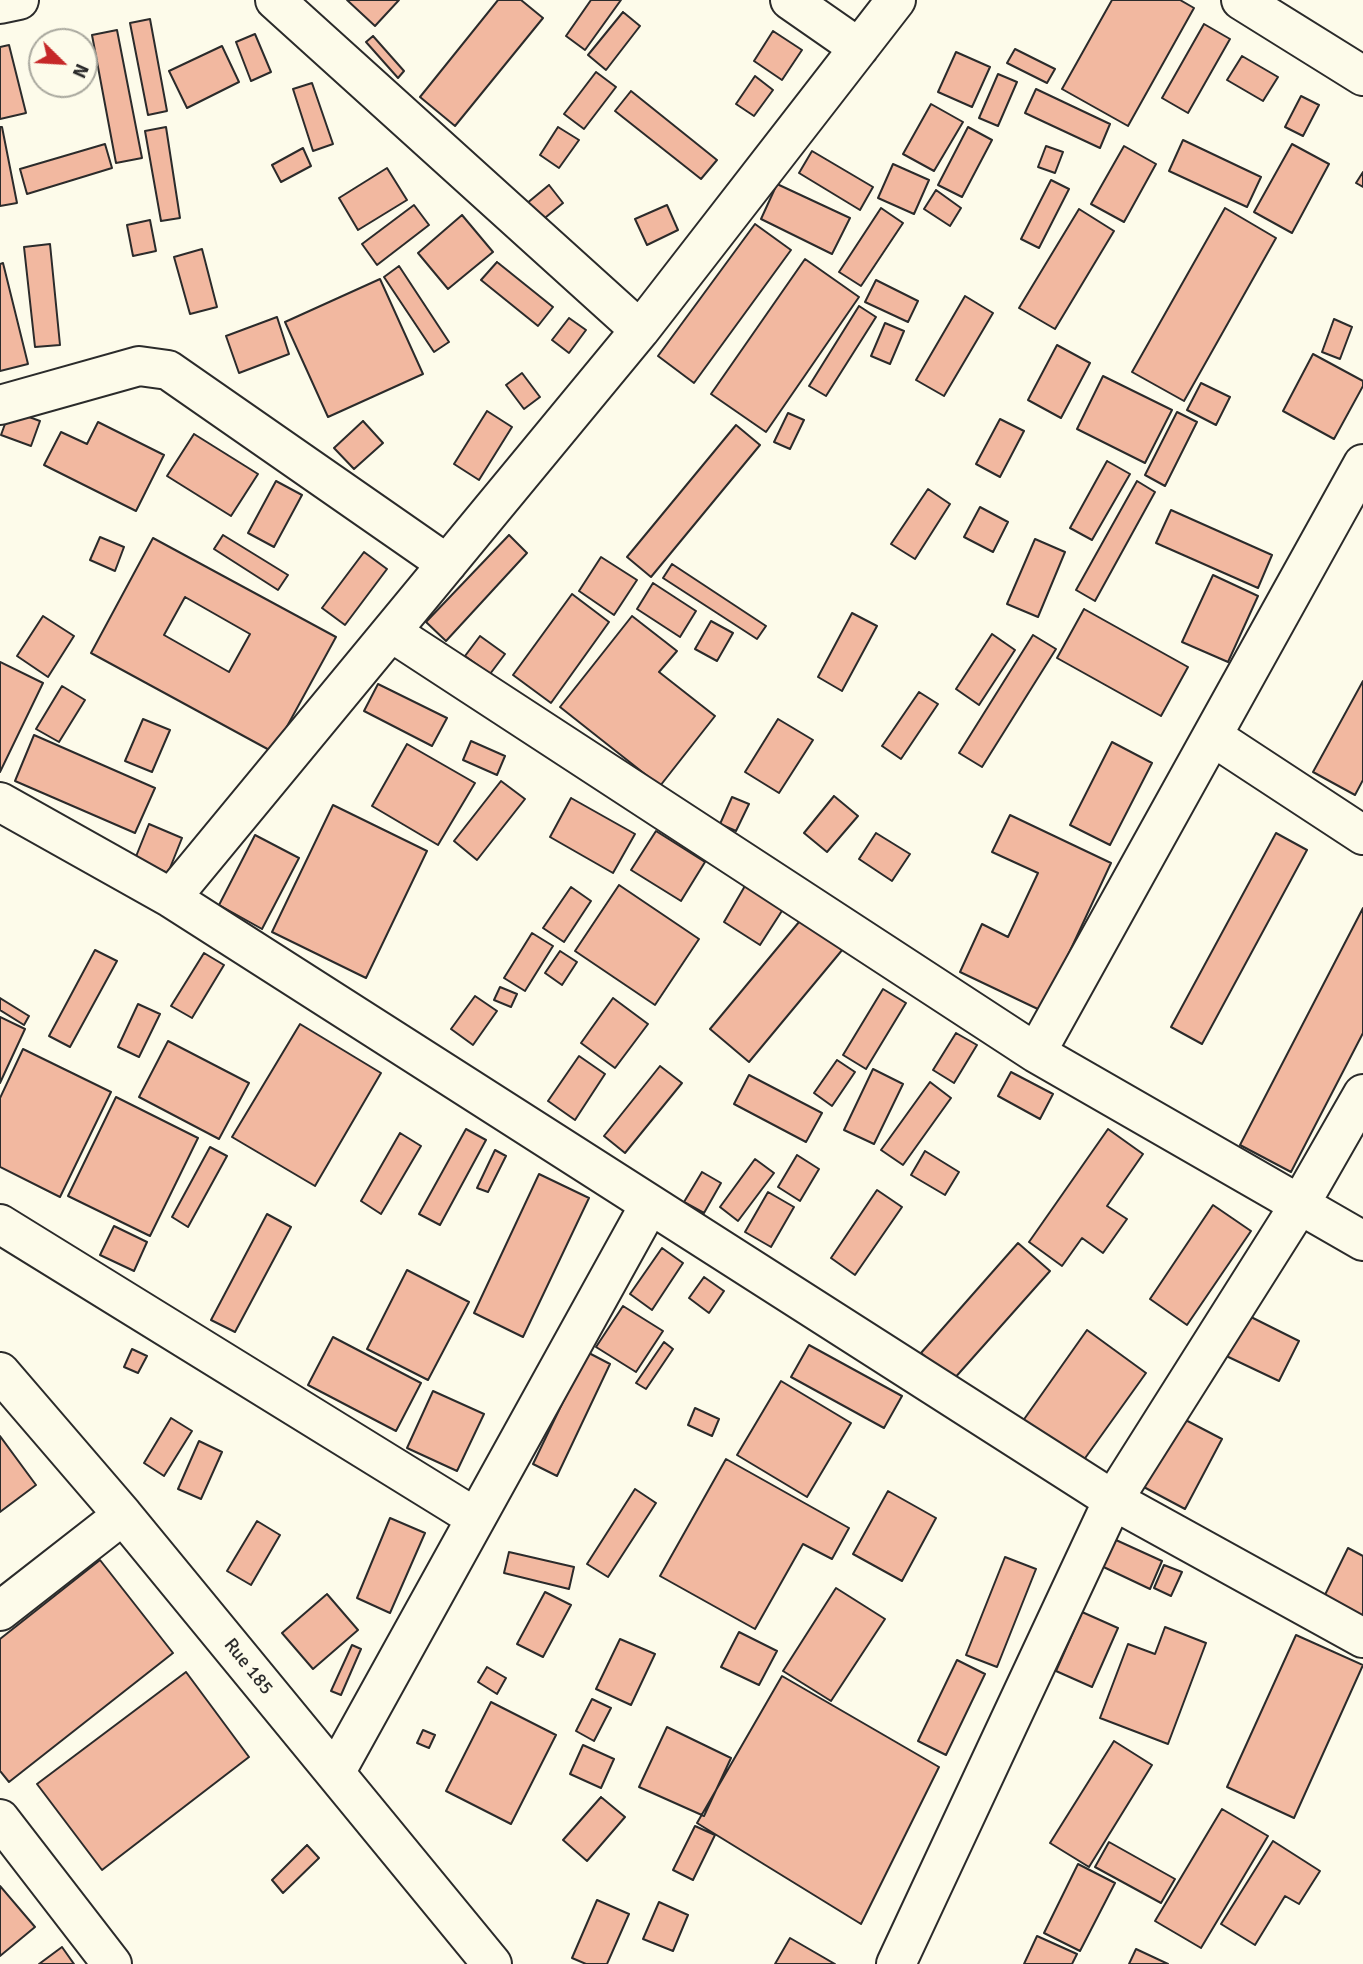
<!DOCTYPE html>
<html>
<head>
<meta charset="utf-8">
<style>
	body { margin:0 }
	#map { position:relative; width:1363px; height:1964px; overflow:hidden; background:#fdfbea; font-family:Signika,sans-serif }
	canvas { display:block }
	.north { position:absolute; left:28px; top:28px; width:70px; height:70px; box-sizing:border-box; background:#fdfbea; border:2px solid #a9a89e; border-radius:50%; rotate:114deg; font-size:19px; font-weight:700; line-height:28px; text-align:center; color:#2b2b2b }
	.north::after { content:''; display:block; margin:auto; width:24px; height:32px; background:#c62828; clip-path:polygon(50% 0,100% 100%,50% 72%,0 100%) }
</style>
</head>
<body>
<div id="map">
<canvas width="1363" height="1964"></canvas>
<div class="north">N</div>
</div>
<script>
const ctx = document.querySelector('canvas').getContext('2d');
ctx.lineJoin = 'round';
function fill(path, color) {
  ctx.fillStyle = color;
  ctx.fill(path, 'evenodd');
}
function shape(rows) {
  const path = new Path2D();
  for (const r of rows) {
    path.moveTo(r[0], r[1]);
    for (let i = 2; i < r.length; i += 2) path.lineTo(r[i], r[i + 1]);
  }
  return path;
}
function strokePath(path, color, width, dash) {
  ctx.strokeStyle = color;
  ctx.lineWidth = width;
  ctx.lineCap = dash ? 'butt' : 'round';
  ctx.setLineDash(dash || []);
  ctx.stroke(path);
}
function drawText(font, color, halo, rows, align = 'center') {
  ctx.font = font + ' Signika,sans-serif';
  ctx.lineWidth = 5;
  ctx.setLineDash([]);
  ctx.textBaseline = 'middle';
  ctx.strokeStyle = halo;
  ctx.fillStyle = color;
  for (const [text, x, y, turn = 0] of rows) {
    ctx.save();
    ctx.translate(x, y);
    ctx.rotate((+turn || 0) * Math.PI / 180);
    ctx.textAlign = isNaN(turn) ? turn : align;
    if (halo) ctx.strokeText(text, 0, 0);
    ctx.fillText(text, 0, 0);
    ctx.restore();
  }
}
const building = shape([
	[347,0,399,0,375,26,347,0],
	[498,0,521,0,543,18,455,126,420,97,498,0],
	[591,0,621,0,585,50,566,36,591,0],
	[1112,0,1180,0,1194,8,1128,126,1062,89,1112,0],
	[623,12,640,26,606,70,588,55,623,12],
	[150,19,167,111,148,115,130,23,150,19],
	[1204,24,1230,39,1188,113,1162,98,1204,24],
	[117,30,142,158,116,163,92,35,117,30],
	[773,31,802,50,782,80,754,61,773,31],
	[255,34,271,72,251,81,236,42,255,34],
	[373,36,404,71,398,78,366,42,373,36],
	[9,45,26,113,0,119,0,47,9,45],
	[222,46,239,82,187,108,169,71,222,46],
	[1015,49,1055,69,1047,83,1007,63,1015,49],
	[956,52,990,67,972,107,938,92,956,52],
	[1242,56,1278,77,1263,101,1227,80,1242,56],
	[596,72,616,87,584,129,564,114,596,72],
	[998,74,1017,82,998,126,979,118,998,74],
	[755,76,773,90,754,116,736,104,755,76],
	[312,83,333,144,313,151,293,89,312,83],
	[1036,89,1110,124,1100,148,1025,113,1036,89],
	[631,91,717,160,701,179,615,111,631,91],
	[1301,96,1319,105,1303,136,1285,127,1301,96],
	[931,104,963,122,934,171,903,154,931,104],
	[0,127,2,127,17,203,0,206,0,127],
	[166,127,180,218,161,221,145,131,166,127],
	[558,127,579,140,559,168,540,155,558,127],
	[968,127,992,140,962,197,938,185,968,127],
	[1183,140,1261,177,1247,207,1169,171,1183,140],
	[105,144,112,168,27,194,20,169,105,144],
	[1292,144,1329,164,1292,233,1254,212,1292,144],
	[1046,146,1063,152,1055,173,1038,167,1046,146],
	[1124,146,1156,164,1124,222,1091,204,1124,146],
	[303,148,311,166,281,182,272,165,303,148],
	[812,151,873,187,860,210,799,173,812,151],
	[893,164,929,180,914,214,878,198,893,164],
	[387,168,407,200,358,230,339,198,387,168],
	[1363,172,1363,187,1356,183,1363,172],
	[1051,180,1069,189,1039,248,1021,239,1051,180],
	[777,184,850,218,832,254,761,219,777,184],
	[549,185,563,203,540,222,526,204,549,185],
	[936,190,961,208,950,226,924,209,936,190],
	[414,205,429,225,377,265,362,244,414,205],
	[667,205,678,230,647,245,635,219,667,205],
	[881,208,903,223,861,286,839,272,881,208],
	[1225,208,1276,238,1184,401,1132,372,1225,208],
	[1079,209,1114,231,1055,329,1019,308,1079,209],
	[462,215,493,252,448,289,418,253,462,215],
	[150,220,156,251,133,256,127,225,150,220],
	[755,224,791,250,694,383,658,356,755,224],
	[50,244,60,345,35,347,24,247,50,244],
	[202,249,217,307,190,314,174,257,202,249],
	[805,259,859,297,766,432,711,394,805,259],
	[497,262,553,307,538,326,481,280,497,262],
	[3,263,28,364,0,371,0,264,3,263],
	[399,266,449,342,434,352,384,277,399,266],
	[380,279,423,374,328,417,285,322,380,279],
	[876,280,918,301,908,322,865,302,876,280],
	[965,296,993,313,944,396,916,380,965,296],
	[859,306,876,317,826,396,809,386,859,306],
	[277,317,289,354,239,373,226,336,277,317],
	[569,318,586,330,569,353,552,340,569,318],
	[1334,319,1352,327,1340,359,1322,352,1334,319],
	[885,323,904,331,890,364,871,356,885,323],
	[1057,345,1090,363,1061,418,1028,400,1057,345],
	[1313,354,1363,381,1363,386,1334,439,1283,411,1313,354],
	[522,373,540,397,524,409,506,385,522,373],
	[1103,376,1172,410,1145,463,1077,429,1103,376],
	[1201,383,1230,397,1216,425,1187,410,1201,383],
	[10,410,40,421,31,446,1,435,10,410],
	[487,411,512,427,479,480,454,464,487,411],
	[1177,412,1197,422,1165,486,1145,475,1177,412],
	[788,413,804,420,790,449,774,442,788,413],
	[1000,419,1024,431,1000,477,976,464,1000,419],
	[363,421,383,443,354,469,334,448,363,421],
	[98,422,164,455,136,511,44,465,61,432,87,444,98,422],
	[736,425,760,445,651,577,627,557,736,425],
	[194,434,258,474,231,516,167,476,194,434],
	[1107,461,1130,474,1092,540,1070,528,1107,461],
	[276,481,302,495,274,547,248,533,276,481],
	[1137,481,1155,492,1095,601,1076,590,1137,481],
	[928,489,950,504,915,559,891,544,928,489],
	[980,507,1008,522,993,552,964,537,980,507],
	[1171,510,1272,555,1258,588,1156,543,1171,510],
	[223,535,288,575,278,590,214,549,223,535],
	[509,535,527,553,446,641,426,622,509,535],
	[100,537,124,547,115,571,90,560,100,537],
	[153,538,336,637,273,752,91,653,153,538],
	[185,597,250,634,229,672,164,635,185,597],
	[1035,539,1065,552,1038,617,1007,604,1035,539],
	[364,552,387,569,345,625,322,608,364,552],
	[601,557,637,580,614,615,579,591,601,557],
	[672,564,766,626,757,639,663,578,672,564],
	[1213,575,1258,596,1228,662,1182,642,1213,575],
	[653,583,696,611,680,637,637,609,653,583],
	[572,594,609,622,551,703,513,675,572,594],
	[1084,609,1188,667,1161,716,1057,658,1084,609],
	[852,613,877,626,842,691,818,677,852,613],
	[43,616,74,636,48,677,17,656,43,616],
	[632,616,677,651,659,672,715,716,660,786,560,707,632,616],
	[711,621,733,633,717,661,695,649,711,621],
	[992,634,1015,650,979,705,956,689,992,634],
	[1033,635,1056,649,982,767,959,753,1033,635],
	[480,636,505,654,490,674,465,656,480,636],
	[0,662,43,683,0,772,0,662],
	[1363,681,1363,780,1355,795,1313,772,1363,681],
	[378,684,447,718,432,746,364,711,378,684],
	[62,686,85,700,59,742,36,729,62,686],
	[919,692,938,704,901,759,882,746,919,692],
	[143,719,170,730,152,772,125,761,143,719],
	[778,719,813,740,779,793,745,772,778,719],
	[34,735,155,788,135,833,15,781,34,735],
	[471,741,505,756,497,775,463,760,471,741],
	[1112,742,1152,763,1110,845,1070,825,1112,742],
	[407,744,475,783,438,845,372,806,407,744],
	[501,781,525,799,477,860,454,841,501,781],
	[834,796,858,816,827,852,804,833,834,796],
	[732,797,749,804,736,831,720,824,732,797],
	[571,798,635,834,613,873,550,837,571,798],
	[333,805,427,851,366,978,272,932,333,805],
	[1010,815,1111,863,1042,1011,960,972,982,924,1008,937,1038,873,992,852,1010,815],
	[149,824,182,838,168,873,135,859,149,824],
	[656,831,705,862,681,901,631,870,656,831],
	[876,833,910,854,892,881,859,859,876,833],
	[1276,833,1307,850,1202,1044,1171,1027,1276,833],
	[255,835,299,858,262,929,219,905,255,835],
	[749,879,787,903,760,945,724,922,749,879],
	[619,885,699,939,655,1005,575,951,619,885],
	[571,887,591,901,564,942,543,928,571,887],
	[1363,908,1363,1033,1291,1172,1240,1145,1363,908],
	[804,916,843,949,749,1062,710,1029,804,916],
	[532,933,553,946,525,991,504,978,532,933],
	[95,950,117,961,70,1047,49,1036,95,950],
	[560,951,577,962,562,985,545,973,560,951],
	[204,953,224,965,192,1018,171,1006,204,953],
	[500,987,517,994,511,1007,494,1000,500,987],
	[883,989,906,1003,866,1069,843,1055,883,989],
	[475,996,497,1011,473,1045,451,1029,475,996],
	[0,998,29,1016,24,1025,0,1010,0,998],
	[613,998,648,1024,615,1068,581,1043,613,998],
	[138,1004,160,1014,139,1057,118,1047,138,1004],
	[0,1017,25,1029,0,1083,0,1017],
	[300,1024,381,1073,315,1186,232,1137,300,1024],
	[956,1033,977,1045,954,1083,933,1070,956,1033],
	[168,1041,249,1083,219,1139,139,1097,168,1041],
	[23,1049,111,1092,60,1197,0,1167,0,1098,23,1049],
	[579,1056,605,1074,575,1120,548,1101,579,1056],
	[837,1060,855,1072,832,1106,814,1093,837,1060],
	[660,1066,682,1083,625,1153,604,1136,660,1066],
	[873,1069,903,1084,874,1144,844,1130,873,1069],
	[1011,1072,1053,1094,1040,1119,998,1096,1011,1072],
	[749,1075,822,1113,806,1142,734,1104,749,1075],
	[930,1082,951,1098,903,1165,881,1150,930,1082],
	[116,1097,198,1138,150,1236,68,1196,116,1097],
	[466,1129,486,1140,440,1225,419,1214,466,1129],
	[1108,1129,1143,1154,1107,1206,1127,1219,1103,1253,1082,1238,1062,1266,1029,1242,1108,1129],
	[400,1133,421,1146,381,1214,361,1201,400,1133],
	[210,1147,227,1156,188,1227,172,1217,210,1147],
	[495,1150,506,1156,488,1192,477,1188,495,1150],
	[925,1151,959,1172,945,1195,911,1175,925,1151],
	[797,1155,819,1169,800,1201,778,1187,797,1155],
	[755,1159,774,1173,738,1221,720,1207,755,1159],
	[702,1172,721,1183,704,1213,684,1202,702,1172],
	[539,1174,589,1198,523,1337,474,1313,539,1174],
	[877,1190,902,1207,855,1275,831,1258,877,1190],
	[768,1192,794,1207,771,1247,745,1232,768,1192],
	[1213,1205,1251,1231,1187,1325,1150,1299,1213,1205],
	[267,1214,291,1227,235,1332,211,1320,267,1214],
	[114,1226,147,1242,134,1271,100,1255,114,1226],
	[1018,1243,1050,1271,953,1380,921,1353,1018,1243],
	[662,1248,683,1263,652,1310,630,1294,662,1248],
	[407,1270,469,1302,428,1380,367,1349,407,1270],
	[704,1277,724,1291,709,1313,689,1298,704,1277],
	[623,1306,663,1331,636,1372,596,1347,623,1306],
	[1239,1311,1299,1341,1279,1381,1220,1353,1239,1311],
	[1087,1330,1146,1373,1078,1468,1020,1425,1087,1330],
	[333,1337,421,1383,396,1431,308,1385,333,1337],
	[664,1342,673,1349,646,1389,636,1383,664,1342],
	[809,1345,902,1396,884,1428,791,1377,809,1345],
	[132,1349,147,1356,138,1373,124,1367,132,1349],
	[587,1352,610,1364,557,1476,533,1464,587,1352],
	[781,1381,851,1423,807,1497,737,1455,781,1381],
	[433,1391,484,1414,457,1471,407,1448,433,1391],
	[695,1408,719,1419,712,1436,688,1425,695,1408],
	[1176,1415,1222,1439,1185,1509,1140,1485,1176,1415],
	[171,1418,192,1431,164,1476,144,1463,171,1418],
	[0,1436,36,1485,0,1512,0,1436],
	[199,1441,222,1452,201,1499,178,1489,199,1441],
	[726,1459,849,1528,832,1559,803,1544,755,1629,660,1576,726,1459],
	[635,1489,656,1503,608,1577,587,1564,635,1489],
	[888,1491,936,1518,902,1581,853,1554,888,1491],
	[390,1518,425,1533,390,1613,357,1598,390,1518],
	[257,1521,280,1535,251,1585,227,1571,257,1521],
	[1105,1535,1162,1561,1150,1589,1093,1562,1105,1535],
	[1348,1548,1363,1556,1363,1630,1319,1607,1348,1548],
	[509,1552,574,1567,569,1589,504,1573,509,1552],
	[1005,1557,1036,1569,997,1667,966,1655,1005,1557],
	[100,1560,173,1653,9,1782,0,1771,0,1639,100,1560],
	[1164,1565,1182,1572,1171,1596,1154,1588,1164,1565],
	[836,1588,885,1619,831,1701,783,1671,836,1588],
	[545,1592,571,1605,543,1657,517,1644,545,1592],
	[327,1594,358,1630,313,1669,282,1633,327,1594],
	[1082,1612,1118,1628,1092,1687,1056,1671,1082,1612],
	[1165,1627,1206,1643,1168,1744,1100,1718,1128,1644,1155,1654,1165,1627],
	[739,1632,777,1651,759,1685,721,1667,739,1632],
	[1296,1635,1363,1665,1294,1818,1227,1787,1296,1635],
	[620,1639,655,1654,631,1705,596,1689,620,1639],
	[352,1645,361,1649,341,1695,331,1691,352,1645],
	[957,1660,985,1674,946,1755,918,1741,957,1660],
	[487,1667,506,1678,497,1694,478,1682,487,1667],
	[186,1672,249,1757,102,1870,37,1784,186,1672],
	[782,1676,939,1767,861,1924,697,1823,782,1676],
	[592,1699,611,1708,594,1741,576,1731,592,1699],
	[491,1702,556,1735,511,1824,446,1791,491,1702],
	[667,1727,731,1758,704,1816,639,1787,667,1727],
	[423,1730,435,1735,429,1748,417,1743,423,1730],
	[1114,1741,1152,1765,1089,1867,1050,1843,1114,1741],
	[583,1745,614,1759,601,1788,570,1774,583,1745],
	[601,1797,625,1817,587,1861,563,1840,601,1797],
	[1222,1809,1268,1836,1201,1948,1155,1921,1222,1809],
	[695,1826,715,1835,693,1880,673,1870,695,1826],
	[1273,1841,1320,1871,1299,1904,1285,1896,1255,1945,1221,1924,1273,1841],
	[1109,1842,1175,1879,1161,1903,1095,1867,1109,1842],
	[307,1845,319,1858,283,1893,272,1880,307,1845],
	[1078,1864,1115,1883,1080,1951,1044,1933,1078,1864],
	[0,1886,35,1927,0,1956,0,1886],
	[597,1900,629,1914,607,1964,586,1964,572,1958,597,1900],
	[659,1902,688,1915,673,1951,643,1939,659,1902],
	[1037,1936,1077,1954,1072,1964,1024,1964,1037,1936],
	[790,1938,835,1964,775,1964,790,1938],
	[62,1947,74,1964,39,1964,62,1947],
	[1136,1949,1168,1964,1129,1964,1136,1949]
]);
const minor = shape([
	[275,0,640,330],
	[790,0,859,48],
	[1241,0,1363,76],
	[0,4,19,0],
	[0,405,139,366,168,370,447,564],
	[391,632,1036,1053,1363,1241],
	[1212,736,1363,835],
	[0,802,171,898,1113,1500,1363,1638],
	[171,898,640,330,896,0],
	[1036,1053,1363,464],
	[0,1224,476,1518],
	[0,1372,123,1515,492,1964],
	[0,1611,123,1515],
	[335,1773,650,1204],
	[0,1819,112,1964],
	[896,1964,1113,1500,1300,1204,1363,1094]
]);
const streetNames = [
	["Rue 185",248,1667,51]
];
fill(building, '#f2b8a0');
strokePath(building, '#2b2b2b', 2);
strokePath(minor, '#2b2b2b', 42);
strokePath(minor, '#fdfbea', 38);
drawText('19px', '#2b2b2b', '#fdfbea', streetNames);
</script>
</body>
</html>
